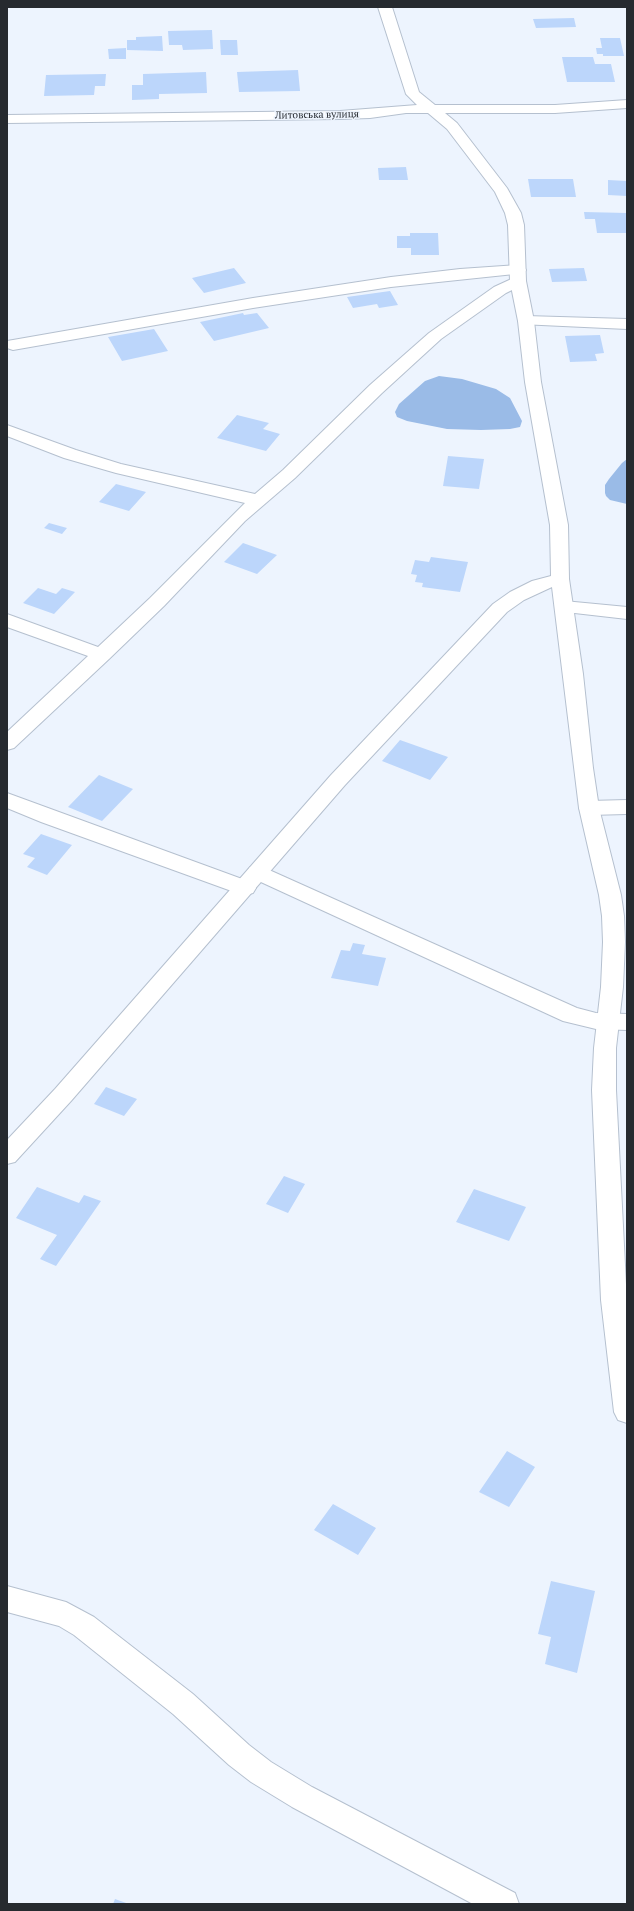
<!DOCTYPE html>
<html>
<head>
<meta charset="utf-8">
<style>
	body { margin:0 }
	#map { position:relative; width:634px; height:1911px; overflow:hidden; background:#edf4fe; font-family:"PT Serif",serif }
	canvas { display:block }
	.frame { position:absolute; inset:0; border:8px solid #262a2f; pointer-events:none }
</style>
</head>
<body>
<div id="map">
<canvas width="634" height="1911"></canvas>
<div class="frame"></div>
</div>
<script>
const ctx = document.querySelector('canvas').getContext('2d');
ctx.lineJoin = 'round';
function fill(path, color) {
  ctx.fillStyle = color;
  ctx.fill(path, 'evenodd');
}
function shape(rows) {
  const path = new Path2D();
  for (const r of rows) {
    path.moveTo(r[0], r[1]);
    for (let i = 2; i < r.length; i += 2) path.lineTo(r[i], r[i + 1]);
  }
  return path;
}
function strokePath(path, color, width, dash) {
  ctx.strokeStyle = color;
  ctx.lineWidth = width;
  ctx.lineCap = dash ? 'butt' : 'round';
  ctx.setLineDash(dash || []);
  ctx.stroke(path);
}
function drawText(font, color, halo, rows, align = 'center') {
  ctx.font = font + ' "PT Serif",serif';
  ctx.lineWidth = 3;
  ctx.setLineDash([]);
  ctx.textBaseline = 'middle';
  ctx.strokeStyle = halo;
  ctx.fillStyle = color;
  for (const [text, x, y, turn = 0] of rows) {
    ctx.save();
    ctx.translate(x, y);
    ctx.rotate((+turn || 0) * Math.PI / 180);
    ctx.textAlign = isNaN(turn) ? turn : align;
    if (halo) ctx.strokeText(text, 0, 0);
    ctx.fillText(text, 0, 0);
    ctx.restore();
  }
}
const water = shape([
	[439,376,462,379,496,389,510,398,522,421,520,427,510,429,481,430,447,429,407,421,397,417,395,412,399,404,425,381],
	[627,459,627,504,610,500,606,496,605,493,605,485,609,479,622,463]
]);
const building = shape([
	[574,18,576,27,536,28,533,19],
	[212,30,213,49,183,50,182,45,169,45,168,31],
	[162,36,163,51,127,50,127,40,136,40,136,37],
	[600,38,620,38,624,56,603,56,603,54,597,54,596,48,602,48],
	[220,40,237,40,238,55,221,55],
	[126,48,126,59,109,59,108,49],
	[562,57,593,57,595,64,611,64,615,82,567,82],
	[298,70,300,91,239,92,237,72],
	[206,72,207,93,159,94,159,99,132,100,132,85,143,85,143,74],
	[106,74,105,86,95,86,94,95,44,96,46,75],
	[406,167,408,180,379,180,378,168],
	[528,179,573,179,576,197,531,197],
	[608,180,627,181,627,196,608,195],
	[584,212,627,213,627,233,597,233,595,219,585,219],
	[410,233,438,233,439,255,411,255,411,248,397,248,397,236,410,236],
	[234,268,246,283,204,293,192,278],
	[584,268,587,281,552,282,549,269],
	[390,291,398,305,379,308,377,304,353,308,347,297],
	[243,313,244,315,257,313,269,328,214,341,200,322],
	[154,329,168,351,122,361,108,337],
	[600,335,604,353,595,354,597,361,570,362,565,336],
	[237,415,269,423,263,429,280,434,266,451,217,438],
	[448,456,484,459,479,489,443,486],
	[116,484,146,492,129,511,99,502],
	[49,523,67,528,62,534,44,528],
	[243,543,277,555,257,574,224,562],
	[431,557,468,562,460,592,422,587,423,583,415,582,417,575,411,574,415,560,429,562],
	[38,588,56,594,62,588,75,592,54,614,23,603],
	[400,740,448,757,430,780,382,761],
	[99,775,133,789,102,821,68,807],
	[41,834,72,845,47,875,27,867,35,858,23,854],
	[353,943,365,945,362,954,386,958,378,986,331,978,341,950,350,951],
	[106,1087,137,1099,124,1116,94,1104],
	[284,1176,305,1184,288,1213,266,1204],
	[37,1187,79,1203,84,1195,101,1201,56,1266,40,1259,57,1235,16,1218],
	[474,1189,526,1207,509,1241,456,1222],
	[507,1451,535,1467,509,1507,479,1492],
	[333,1504,376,1528,358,1555,314,1530],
	[551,1581,595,1591,577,1673,545,1664,551,1637,538,1634],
	[115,1899,129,1904,113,1904]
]);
const service = shape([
	[518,265,524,267,526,270,524,273,391,287,253,308,13,350,7,348,7,341,13,340,253,298,391,277,460,269,518,265],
	[518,276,524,278,526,281,524,284,506,293,441,339,382,393,295,478,245,521,164,606,109,659,14,748,7,750,7,732,88,656,7,627,7,614,98,647,150,598,245,503,116,473,64,458,7,436,7,425,76,450,121,464,255,494,283,470,370,385,429,333,494,287,518,276],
	[526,316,627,319,627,329,520,324,518,321,520,318,526,316],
	[564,601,627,607,627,619,557,611,555,607,557,603,564,601],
	[7,793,253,883,256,888,253,893,245,895,237,893,41,822,7,808,7,793],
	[627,800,627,814,589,815,582,813,579,808,582,803,589,801,627,800],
	[258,865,577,1008,596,1013,627,1014,627,1030,596,1029,563,1021,250,877,247,872,250,867,258,865],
	[7,1586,66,1602,94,1617,193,1694,249,1745,271,1762,312,1787,515,1893,519,1904,473,1904,292,1807,251,1782,229,1765,173,1714,74,1635,59,1626,7,1612,7,1586]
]);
const minor = shape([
	[378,7,392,7,419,92,435,105,555,105,627,100,627,108,555,113,445,113,457,123,507,188,521,213,524,225,526,281,534,321,541,382,568,525,569,579,583,674,593,768,599,808,621,895,624,916,625,942,623,987,616,1048,616,1090,627,1304,627,1423,618,1420,614,1412,601,1300,592,1090,594,1048,601,987,603,942,602,916,599,895,579,808,552,587,524,600,507,612,345,785,71,1101,15,1162,7,1164,7,1140,55,1089,331,775,493,604,510,592,532,581,551,576,550,525,525,382,518,321,510,281,508,225,505,213,495,192,447,129,428,113,406,113,370,118,340,119,7,123,7,115,340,111,417,105,406,94,378,7]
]);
const farStreetnames = [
	["Литовська вулиця",317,115,-1]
];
fill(water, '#9abbe7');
fill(building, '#bcd6fb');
strokePath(service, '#b5c0cf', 2);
strokePath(minor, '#b5c0cf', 2);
fill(service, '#fff');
fill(minor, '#fff');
drawText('10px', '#262a2f', '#edf4fe', farStreetnames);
</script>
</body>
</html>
